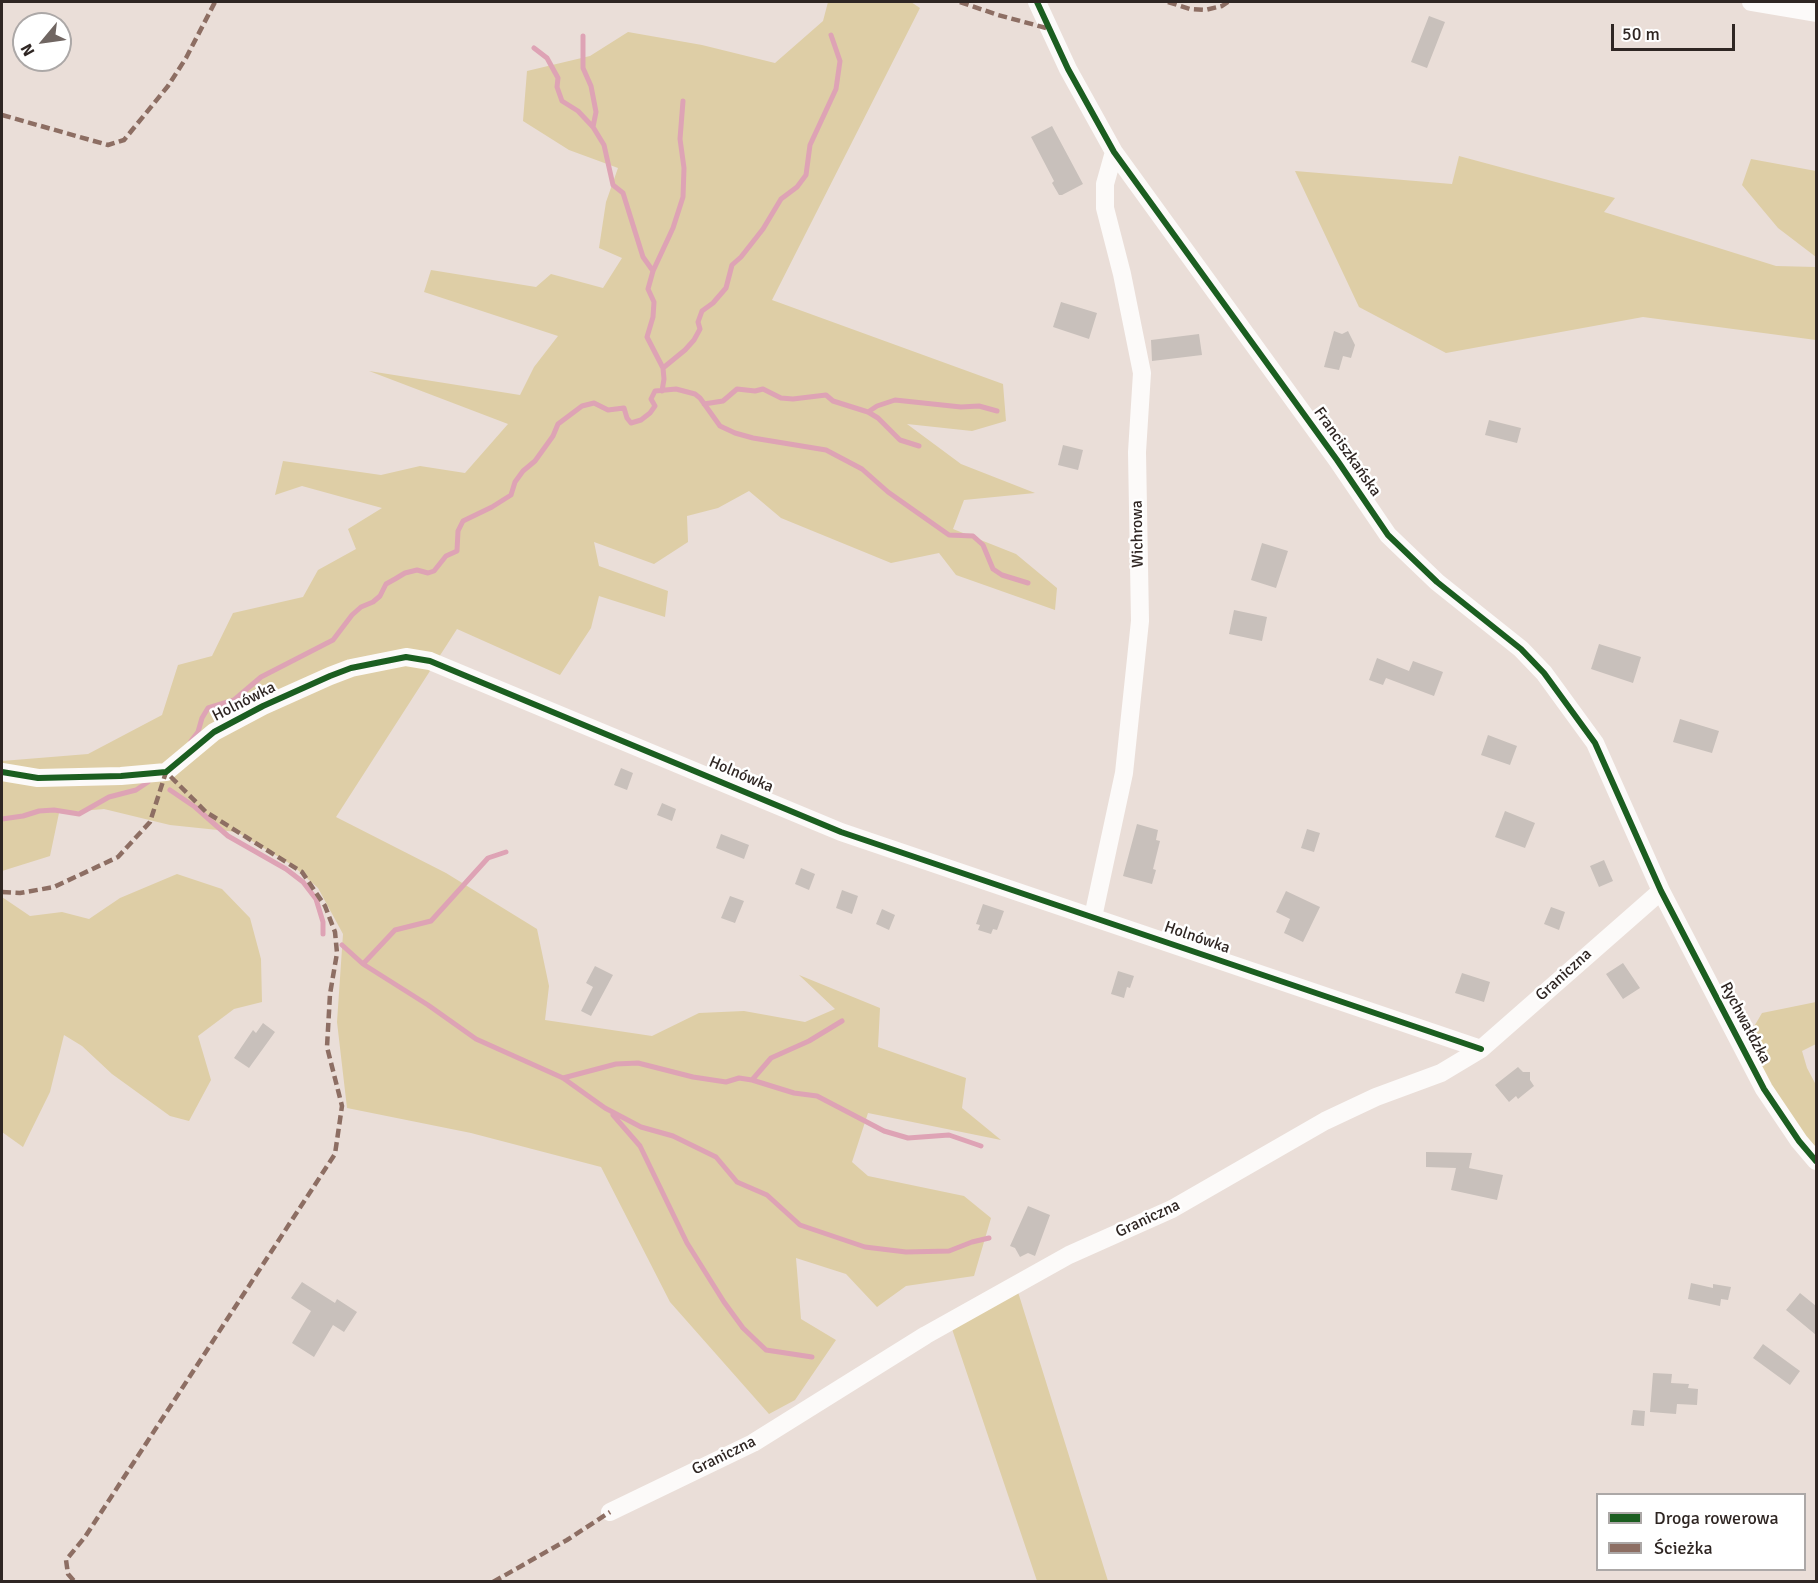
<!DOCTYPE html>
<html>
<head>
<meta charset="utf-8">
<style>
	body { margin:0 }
	#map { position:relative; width:1818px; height:1583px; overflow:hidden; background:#eaded8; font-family:Signika,sans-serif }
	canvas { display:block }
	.frame { position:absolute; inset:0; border:3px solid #2f2623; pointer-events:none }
	.legend { position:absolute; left:1596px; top:1493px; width:210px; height:78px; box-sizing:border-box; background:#fff; border:2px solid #aca8a7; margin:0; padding:8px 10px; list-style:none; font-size:18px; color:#2f2623 }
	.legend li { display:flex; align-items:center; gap:12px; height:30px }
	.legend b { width:30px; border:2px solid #aca8a7 }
	.north { position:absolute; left:12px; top:12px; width:60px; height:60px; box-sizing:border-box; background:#fff; border:2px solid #aca8a7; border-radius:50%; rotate:241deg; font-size:16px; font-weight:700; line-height:24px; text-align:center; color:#2f2623 }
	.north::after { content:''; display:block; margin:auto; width:21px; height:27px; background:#706662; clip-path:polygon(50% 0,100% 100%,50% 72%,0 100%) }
	.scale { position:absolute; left:1611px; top:24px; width:124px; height:27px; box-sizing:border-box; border:3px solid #2f2623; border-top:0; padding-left:8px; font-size:18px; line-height:21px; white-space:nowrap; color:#2f2623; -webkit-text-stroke:4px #fff; paint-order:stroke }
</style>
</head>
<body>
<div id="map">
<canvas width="1818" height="1583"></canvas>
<div class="frame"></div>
<ul class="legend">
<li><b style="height:8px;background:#1b5e20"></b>Droga rowerowa</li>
<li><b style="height:8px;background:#8d6e63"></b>Ścieżka</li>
</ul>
<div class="north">N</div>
<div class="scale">50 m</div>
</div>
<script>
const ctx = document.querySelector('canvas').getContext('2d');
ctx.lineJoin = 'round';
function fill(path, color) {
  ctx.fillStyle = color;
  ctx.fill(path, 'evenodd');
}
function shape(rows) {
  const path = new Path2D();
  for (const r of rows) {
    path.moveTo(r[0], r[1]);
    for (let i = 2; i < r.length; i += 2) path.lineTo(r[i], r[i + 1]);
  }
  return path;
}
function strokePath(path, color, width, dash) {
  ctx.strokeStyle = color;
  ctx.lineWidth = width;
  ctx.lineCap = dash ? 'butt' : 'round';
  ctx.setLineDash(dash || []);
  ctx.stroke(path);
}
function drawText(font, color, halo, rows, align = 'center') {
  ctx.font = font + ' Signika,sans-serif';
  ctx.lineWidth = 5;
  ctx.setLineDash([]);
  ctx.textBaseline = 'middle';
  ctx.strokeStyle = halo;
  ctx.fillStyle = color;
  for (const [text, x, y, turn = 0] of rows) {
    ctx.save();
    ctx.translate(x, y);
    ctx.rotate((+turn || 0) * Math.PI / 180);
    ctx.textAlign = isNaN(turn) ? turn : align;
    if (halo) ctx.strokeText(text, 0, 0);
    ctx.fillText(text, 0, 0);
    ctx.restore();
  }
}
const green = shape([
	[828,2,911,2,920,8,772,300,1003,384,1006,421,972,431,907,424,961,464,1035,493,964,500,953,529,1016,554,1057,588,1055,610,956,575,939,553,891,563,781,518,749,491,718,508,687,516,688,542,654,564,594,542,599,566,668,591,665,617,599,596,591,628,560,675,457,629,336,817,446,873,537,929,549,986,545,1020,652,1036,699,1013,744,1011,805,1022,835,1009,799,975,880,1008,878,1047,966,1078,962,1108,1001,1140,868,1113,852,1162,868,1176,964,1196,991,1218,974,1276,906,1286,877,1307,846,1274,796,1258,801,1319,836,1340,795,1400,769,1414,670,1302,601,1167,471,1133,347,1108,337,1022,343,934,318,888,292,865,237,832,170,825,104,809,59,813,50,856,2,871,2,761,88,754,162,715,178,665,212,656,233,613,303,597,318,570,356,549,348,529,382,508,302,486,275,495,283,461,381,475,420,466,465,473,508,424,369,371,520,395,534,367,558,336,424,292,431,270,536,287,551,274,603,288,622,258,599,248,606,202,618,168,569,150,523,121,527,71,590,56,628,32,702,45,775,63,823,21],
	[1459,156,1615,198,1604,212,1776,266,1816,267,1816,340,1643,317,1446,353,1359,307,1295,171,1452,184],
	[1751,159,1816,171,1816,257,1778,228,1742,185],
	[177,874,222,889,250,918,261,959,262,1002,234,1009,198,1036,211,1080,189,1121,170,1116,112,1074,82,1046,64,1035,50,1092,23,1147,2,1132,2,897,30,916,62,912,89,919,120,898],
	[1816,1002,1816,1044,1802,1051,1807,1068,1816,1085,1816,1154,1742,1047,1762,1013],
	[1018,1292,1108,1581,1037,1581,952,1329]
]);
const stream = shape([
	[583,36,583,68,591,86,596,112,593,127],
	[534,48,547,58,558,78,557,87,562,101,578,111,593,127,604,145,613,185,623,193,643,257,653,271],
	[663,368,647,337,653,317,654,302,648,289,653,271,673,228,683,197,684,168,680,139,683,101],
	[662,391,664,379,663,368,685,350,694,340,700,329,698,322,702,311,713,303,726,288,732,265,741,257,763,229,781,199,797,187,806,175,810,145,836,89,840,61,831,35],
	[704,404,723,401,737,389,755,391,763,389,781,398,793,399,826,395,833,401,868,412,878,418,900,440,919,446],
	[868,412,877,406,895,400,961,407,979,406,997,411],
	[191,741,198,732,202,718,208,708,234,700,261,677,333,640,352,615,361,607,373,602,380,596,386,584,395,579,405,573,417,570,428,573,434,571,446,556,457,551,458,531,463,521,492,507,511,495,515,482,523,471,535,461,553,436,558,424,582,406,594,403,608,410,624,408,627,418,631,423,641,420,650,413,655,406,651,399,655,391,676,389,695,394,700,398,720,426,735,433,753,438,826,450,862,469,888,492,949,535,973,536,983,545,993,569,1002,575,1028,583],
	[170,790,195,807,228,836,286,869,303,882,316,899,323,922,323,934],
	[2,819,23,816,39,811,54,810,79,814,109,797,136,790,148,782],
	[342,945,363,964,428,1005,476,1039,563,1078,605,1108,641,1127,673,1136,716,1157,737,1182,767,1195,800,1225,865,1247,906,1252,949,1251,972,1242,989,1238],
	[363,964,395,930,431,921,488,858,506,852],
	[563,1078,616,1064,638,1063,693,1077,726,1082,739,1078,752,1080,771,1058,809,1041,842,1021],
	[752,1080,794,1093,817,1096,884,1131,908,1138,949,1135,981,1146],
	[613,1115,640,1146,687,1243,724,1302,743,1328,766,1350,812,1357]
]);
const building = shape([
	[1429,16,1445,22,1427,68,1411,62],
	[1052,126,1083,184,1062,195,1059,195,1052,183,1054,181,1031,137],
	[1061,302,1097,313,1089,339,1053,327],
	[1334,331,1342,334,1348,331,1355,345,1351,358,1343,356,1339,370,1324,367],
	[1199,334,1202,355,1152,361,1151,340],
	[1489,420,1521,428,1517,443,1485,435],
	[1063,445,1083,450,1078,470,1058,465],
	[1262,543,1288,551,1276,588,1251,580],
	[1234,610,1267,617,1262,641,1229,634],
	[1599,644,1641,657,1633,683,1591,669],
	[1377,658,1409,671,1413,661,1443,672,1434,696,1386,678,1383,685,1369,680],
	[1680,719,1719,731,1712,753,1673,742],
	[1488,735,1517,746,1510,765,1481,755],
	[621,768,633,773,627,790,614,785],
	[662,803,676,809,672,821,657,815],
	[1505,811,1535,823,1525,848,1495,837],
	[1137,824,1158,830,1156,840,1160,841,1153,869,1156,870,1152,884,1123,876],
	[1307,829,1320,833,1314,852,1301,848],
	[721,834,749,845,744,859,716,848],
	[1604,860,1613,881,1599,887,1590,866],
	[801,868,815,874,809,890,795,884],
	[842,890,858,896,852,914,836,908],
	[1286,891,1320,907,1303,942,1284,933,1290,919,1276,912],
	[730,896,744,901,735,923,721,918],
	[983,904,1004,911,997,930,993,929,991,934,978,930,980,925,976,924],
	[1551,907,1565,912,1559,930,1544,924],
	[882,909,895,915,889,930,876,924],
	[1623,963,1640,988,1623,999,1606,974],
	[595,966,613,975,591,1016,581,1011,593,987,586,983],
	[1118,971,1134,976,1130,988,1127,987,1124,998,1111,994],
	[1462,973,1490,982,1484,1002,1455,993],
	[263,1023,275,1032,249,1068,234,1058,253,1030,256,1033],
	[1518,1067,1523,1072,1530,1072,1530,1080,1534,1086,1518,1099,1516,1096,1509,1102,1495,1085],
	[1426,1152,1472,1153,1469,1168,1503,1175,1497,1200,1451,1190,1456,1168,1426,1167],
	[1028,1206,1050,1215,1035,1256,1028,1253,1020,1257,1015,1248,1010,1246],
	[302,1282,335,1303,337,1299,357,1312,344,1332,333,1325,314,1357,292,1343,311,1311,291,1298],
	[1691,1283,1713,1288,1713,1284,1731,1287,1728,1300,1721,1299,1720,1306,1688,1299],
	[1800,1293,1816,1306,1816,1335,1786,1310],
	[1763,1344,1800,1371,1790,1385,1753,1358],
	[1653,1373,1672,1374,1671,1383,1689,1384,1688,1388,1698,1389,1697,1405,1677,1404,1676,1414,1650,1412],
	[1633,1410,1645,1411,1644,1426,1631,1425]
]);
const minor = shape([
	[1037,2,1068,69,1114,152,1337,460,1388,535,1437,582,1521,649,1544,673,1595,743,1661,891,1764,1089,1799,1141,1816,1161],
	[1751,2,1816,13],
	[2,772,38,778,121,776,166,772,214,732,263,706,330,676,351,668,406,657,430,661,841,832,1481,1049],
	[1093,917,1124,773,1140,621,1137,452,1142,373,1122,274,1105,208,1105,184,1114,152],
	[610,1512,753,1443,926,1335,1069,1255,1172,1209,1325,1121,1376,1097,1441,1073,1481,1049,1661,891]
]);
const quiet = shape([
	[960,2,998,15,1050,29],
	[1168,2,1190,9,1205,10,1222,6,1228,2],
	[2,115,108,145,124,140,168,86,186,58,215,2],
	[2,892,20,893,54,887,118,857,150,822,166,772,206,812,302,872,325,906,335,932,337,953,330,994,327,1047,342,1106,335,1154,85,1537,66,1560,68,1574,75,1582],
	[493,1582,567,1540,610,1512]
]);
const cycleway = shape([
	[1037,2,1068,69,1114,152,1337,460,1388,535,1437,582,1521,649,1544,673,1595,743,1661,891,1764,1089,1799,1141,1816,1161],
	[2,772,38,778,121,776,166,772,214,732,263,706,330,676,351,668,406,657,430,661,841,832,1481,1049]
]);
const streetNames = [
	["Franciszkańska",1347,452,55],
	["Wichrowa",1138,534,-91],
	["Holnówka",244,702,-27],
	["Holnówka",741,775,23],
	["Holnówka",1197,938,19],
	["Graniczna",1564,975,-42],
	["Rychwałdzka",1745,1023,62],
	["Graniczna",1148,1219,-25],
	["Graniczna",724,1456,-26]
];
fill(green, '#decea6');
strokePath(stream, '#dea3b5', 5);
fill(building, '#c8c0bb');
strokePath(minor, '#fcfaf9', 18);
strokePath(quiet, '#8d6e63', 4.5, [9, 4.5]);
strokePath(cycleway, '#1b5e20', 6);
drawText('16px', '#2f2623', '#fff', streetNames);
</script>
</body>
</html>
